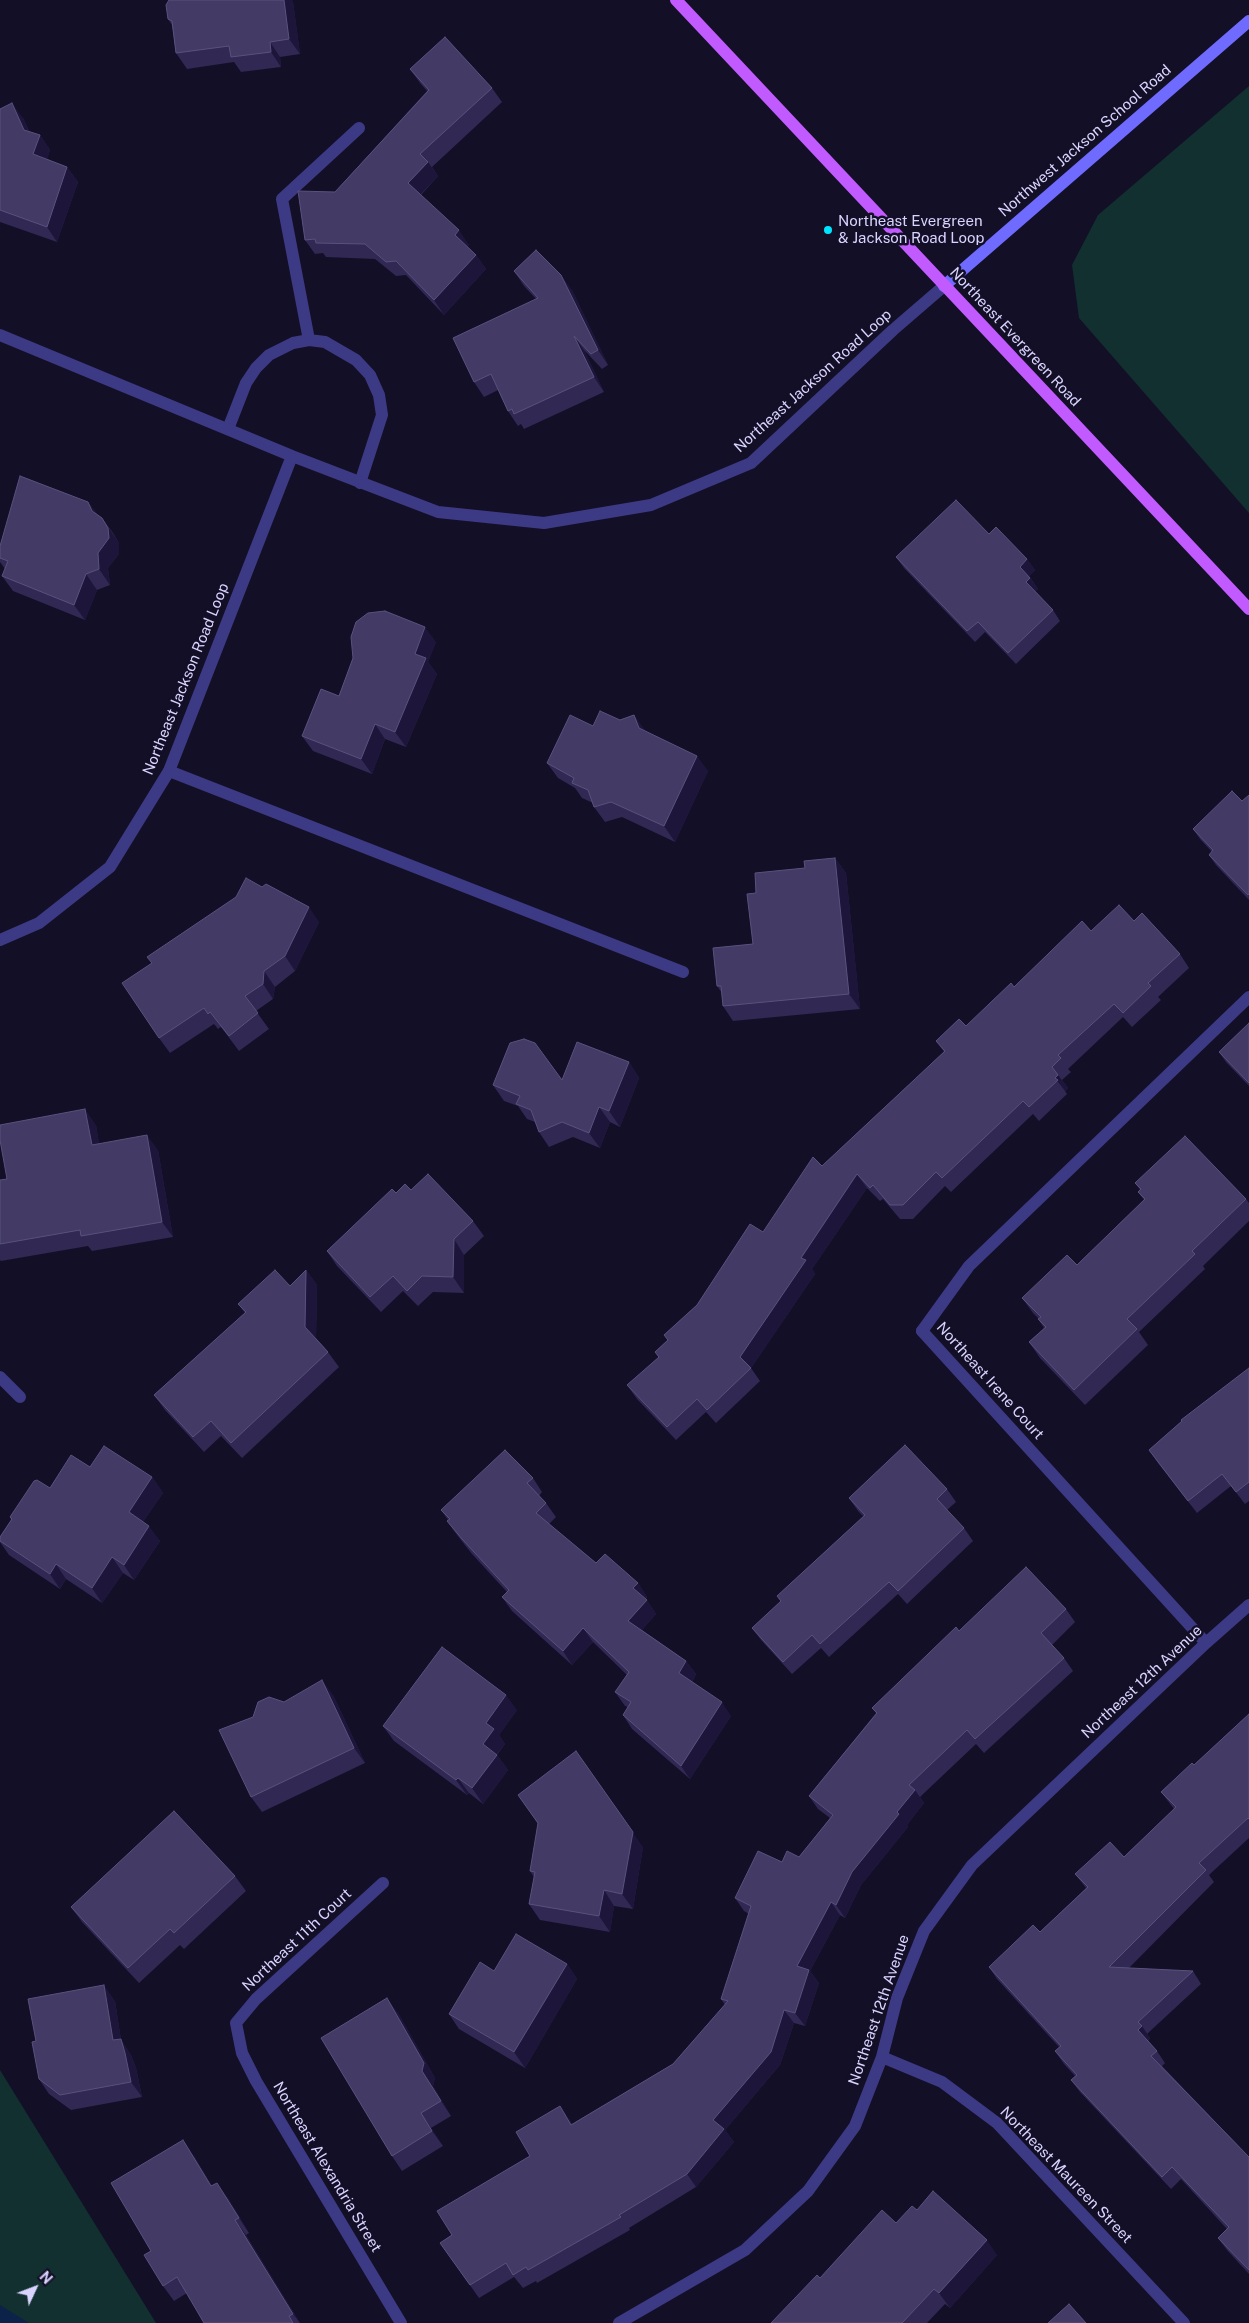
<!DOCTYPE html>
<html>
<head>
<meta charset="utf-8">
<style>
	body { margin:0 }
	#map { position:relative; width:1249px; height:2323px; overflow:hidden; background:#130f26; font-family:"Public Sans",sans-serif }
	canvas { display:block }
	.north { position:absolute; left:10px; top:2263px; width:50px; height:50px; -webkit-text-stroke:4px #130f26; paint-order:stroke; rotate:47deg; font-size:14px; font-weight:700; line-height:20px; text-align:center; color:#d9d4ff }
	.north::after { content:''; display:block; margin:auto; width:18px; height:22px; background:#d9d4ff; clip-path:polygon(50% 0,100% 100%,50% 72%,0 100%) }
</style>
</head>
<body>
<div id="map">
<canvas width="1249" height="2323"></canvas>
<div class="north">N</div>
</div>
<script>
const ctx = document.querySelector('canvas').getContext('2d');
ctx.lineJoin = 'round';
function fill(path, color) {
  ctx.fillStyle = color;
  ctx.fill(path, 'evenodd');
}
function shape(rows) {
  const path = new Path2D();
  for (const r of rows) {
    path.moveTo(r[0], r[1]);
    for (let i = 2; i < r.length; i += 2) path.lineTo(r[i], r[i + 1]);
  }
  return path;
}
function strokePath(path, color, width, dash) {
  ctx.strokeStyle = color;
  ctx.lineWidth = width;
  ctx.lineCap = dash ? 'butt' : 'round';
  ctx.setLineDash(dash || []);
  ctx.stroke(path);
}
function drawText(font, color, halo, rows, align = 'center') {
  ctx.font = font + ' "Public Sans",sans-serif';
  ctx.lineWidth = 5;
  ctx.setLineDash([]);
  ctx.textBaseline = 'middle';
  ctx.strokeStyle = halo;
  ctx.fillStyle = color;
  for (const [text, x, y, turn = 0] of rows) {
    ctx.save();
    ctx.translate(x, y);
    ctx.rotate((+turn || 0) * Math.PI / 180);
    ctx.textAlign = isNaN(turn) ? turn : align;
    if (halo) ctx.strokeText(text, 0, 0);
    ctx.fillText(text, 0, 0);
    ctx.restore();
  }
}
const green = shape([
	[1249,86,1249,513,1079,318,1072,265,1098,215],
	[0,2070,156,2323,0,2323]
]);
const water = shape([
	[0,2305,29,2323,0,2323]
]);
const lane = shape([
	[309,340,282,199,359,128],
	[228,429,246,383,256,368,269,355,293,343,309,340,325,342,356,360,370,375,379,395,382,415,360,483],
	[169,771,683,972],
	[922,1331,969,1266,1249,997],
	[0,1377,20,1397]
]);
const street = shape([
	[0,335,292,456,438,512,544,523,651,505,751,463,893,330,944,286],
	[0,940,39,923,110,867,169,771,292,456],
	[922,1331,1206,1643],
	[383,1883,256,1999,236,2023,242,2053,256,2081,401,2323],
	[882,2057,942,2082,997,2123,1184,2323],
	[619,2323,745,2250,808,2191,855,2126,882,2057,897,1998,924,1931,972,1865,1206,1643,1249,1605]
]);
const secondary = shape([
	[944,286,1249,21]
]);
const primary = shape([
	[676,0,1249,609]
]);
const wall = shape([
	[169,0,291,0,293,2,300,54,280,57,281,67,241,72,234,62,187,69,176,53,172,25,168,19],
	[410,69,492,88,502,102,432,167,438,176,421,195,469,245,467,246,476,255,486,269,444,315,406,275,396,276,375,259,326,257,323,253,315,254,305,240,335,192,427,91,420,83],
	[0,109,23,118,29,131,40,135,50,150,47,159,67,167,78,182,57,242,0,222],
	[514,271,572,290,608,365,602,369,584,350,604,392,524,429,521,424,518,426,508,411,498,390,484,397,474,382,536,299,524,286],
	[88,502,97,514,102,518,113,533,119,543,119,554,108,568,110,585,97,590,85,620,13,591,2,576,5,569,0,562,0,546],
	[989,534,1027,559,1035,570,1029,576,1038,589,1035,591,1053,610,1060,621,1016,664,985,632,975,642,904,568,896,557],
	[436,642,428,662,437,674,406,747,385,739,372,774,313,751,302,736,339,696,353,658],
	[634,715,645,732,708,771,675,842,622,817,605,822,594,807,593,803,582,798,575,788,558,778,547,763,593,726,620,720],
	[1249,795,1249,900,1216,865,1209,855,1212,852,1200,839,1193,829,1242,801],
	[835,858,846,873,860,1009,733,1021,723,1006,722,993,717,986,753,944,756,893,805,868],
	[1134,921,1180,954,1189,968,1158,997,1161,1000,1132,1027,1123,1017,1068,1069,1071,1072,1062,1080,1068,1088,1065,1091,1067,1094,1039,1121,1033,1114,951,1192,945,1186,913,1219,900,1219,883,1199,880,1201,867,1188,812,1269,815,1274,751,1368,760,1381,716,1423,706,1412,676,1440,637,1399,627,1385,659,1358,655,1352,668,1340,664,1335,697,1305,763,1232,822,1166,944,1052,936,1041,966,1026,1014,987,1091,931],
	[319,922,295,971,275,987,273,999,256,1011,269,1029,239,1051,221,1027,218,1029,214,1024,170,1053,159,1038,152,963],
	[1249,1023,1249,1086,1226,1062,1219,1052],
	[629,1062,639,1078,620,1127,610,1122,600,1148,573,1137,549,1147,539,1132,535,1122,527,1119,518,1106,504,1101,493,1085,562,1080],
	[96,1125,99,1144,158,1150,173,1237,92,1251,88,1246,1,1261,0,1260,0,1180,7,1179],
	[1135,1183,1246,1199,1249,1203,1249,1221,1203,1266,1205,1269,1139,1332,1148,1345,1085,1405,1040,1358,1029,1342,1044,1328,1038,1319,1039,1319,1033,1313,1022,1298,1077,1265,1144,1200,1138,1192,1140,1190],
	[411,1190,473,1221,484,1236,464,1255,464,1293,433,1292,418,1306,403,1291,381,1312,337,1266,327,1251,396,1193],
	[306,1270,317,1285,316,1338,328,1352,339,1367,242,1458,221,1436,204,1452,165,1410,154,1395,245,1313,238,1304,290,1286],
	[1249,1368,1249,1501,1245,1504,1231,1486,1197,1513,1158,1463,1149,1450],
	[90,1467,152,1477,163,1493,143,1522,160,1541,134,1580,123,1573,102,1603,66,1579,60,1589,9,1555,0,1542,0,1537,11,1520,10,1517,50,1488],
	[533,1478,542,1492,539,1496,546,1503,556,1517,549,1524,596,1563,638,1583,647,1597,646,1599,656,1614,642,1630,686,1661,696,1674,692,1682,731,1716,690,1779,632,1729,623,1715,628,1707,625,1706,615,1692,627,1675,593,1642,572,1665,512,1611,502,1597,507,1592,472,1554,457,1535,447,1521,448,1520,441,1510],
	[947,1489,956,1502,947,1510,964,1528,973,1541,907,1604,898,1594,829,1657,821,1648,792,1674,761,1640,752,1628,781,1602,777,1596,864,1517,858,1511,849,1498],
	[1066,1609,1075,1622,1052,1645,1064,1658,1073,1671,984,1753,976,1744,920,1797,924,1803,907,1825,908,1827,861,1885,845,1918,840,1915,810,1971,819,1983,805,2026,794,2023,780,2065,725,2130,734,2142,696,2187,629,2228,630,2230,537,2283,536,2281,523,2288,514,2277,479,2298,440,2243,452,2235,530,2156,569,2119,572,2124,673,2064,725,2005,721,1999,749,1914,744,1911,735,1898,782,1862,799,1857,830,1818,818,1809,809,1796,876,1713,872,1708,959,1631],
	[333,1695,365,1763,262,1812,251,1797,253,1717,284,1702],
	[517,1710,499,1735,505,1744,497,1755,508,1770,483,1804,469,1793,467,1795,394,1741,383,1726],
	[1249,1714,1249,1838,1209,1875,1214,1882,1129,1968,1193,1971,1201,1984,1147,2034,1150,2038,1148,2041,1157,2051,1165,2063,1162,2066,1249,2157,1249,2274,1227,2250,1218,2238,1227,2229,1181,2179,1171,2189,1080,2092,1071,2080,1075,2076,1064,2064,1055,2051,1059,2047,997,1979,989,1967,1040,1932,1086,1888,1075,1874,1124,1857,1174,1809,1161,1792,1194,1765],
	[518,1795,643,1847,633,1909,614,1906,610,1932,540,1920,529,1904,534,1877,530,1871,538,1824],
	[235,1876,246,1891,184,1949,180,1945,139,1983,82,1922,71,1907],
	[567,1964,577,1979,525,2068,459,2029,449,2014,494,1971],
	[115,2001,121,2040,131,2055,136,2068,142,2097,71,2110,49,2094,39,2079,36,2041],
	[398,2013,435,2078,433,2086,451,2116,431,2128,443,2146,402,2171,392,2156],
	[194,2156,212,2186,228,2198,249,2233,246,2235,300,2323,204,2323,187,2293,174,2301,163,2286,151,2251],
	[917,2210,997,2255,950,2308,945,2304,927,2323,771,2323,820,2278,896,2223]
]);
const shadedWall = shape([
	[284,0,291,0,293,2,300,54,289,39],
	[270,42,280,57,281,67,271,52],
	[12,103,23,118,35,145,24,130],
	[40,135,50,150,44,170,33,154],
	[428,162,438,176,418,197,408,183],
	[67,167,78,182,57,242,47,227],
	[459,230,469,245,465,249,455,235],
	[476,255,486,269,444,315,434,300],
	[561,275,572,290,608,365,598,350],
	[574,336,584,350,604,392,594,377],
	[88,502,99,517,92,511],
	[102,518,119,543,119,554,108,568,110,585,99,569,98,553],
	[1027,559,1035,570,1027,578,1020,567],
	[86,574,97,590,85,620,74,605],
	[1030,578,1038,589,1034,593,1026,582],
	[425,627,436,642,428,662,437,674,406,747,395,732,415,654],
	[634,715,645,730,649,744,639,728],
	[375,724,385,739,372,774,361,759],
	[697,756,708,771,675,842,664,826],
	[835,858,846,873,860,1009,849,994],
	[309,907,319,922,295,971,285,956],
	[264,971,275,987,273,999,263,984],
	[629,1062,639,1078,620,1127,609,1111],
	[1058,1075,1068,1088,1065,1091,1055,1078],
	[599,1107,610,1122,600,1148,589,1133],
	[85,1109,96,1125,102,1160,92,1145],
	[147,1135,158,1150,173,1237,162,1222],
	[857,1174,867,1188,812,1269,815,1274,751,1368,740,1357,801,1258],
	[454,1239,464,1255,464,1293,453,1277],
	[306,1270,317,1285,316,1342,305,1327],
	[152,1477,163,1493,140,1527,129,1512],
	[149,1526,160,1541,134,1580,124,1565],
	[112,1557,123,1573,102,1603,92,1588],
	[56,1564,66,1579,60,1589,50,1574],
	[638,1583,647,1597,643,1602,633,1588],
	[647,1600,656,1614,638,1635,628,1621],
	[583,1628,593,1642,572,1665,563,1651],
	[686,1661,696,1674,689,1687,679,1673],
	[322,1680,333,1695,365,1763,354,1748],
	[506,1695,517,1710,499,1735,505,1744,493,1759,483,1744,486,1723],
	[722,1702,731,1716,690,1779,681,1766],
	[576,1751,643,1847,633,1909,622,1894],
	[497,1755,508,1770,483,1804,472,1788],
	[458,1778,469,1793,467,1795,456,1780],
	[915,1790,924,1803,907,1825,908,1827,861,1885,845,1918,836,1905,852,1872,897,1812],
	[604,1890,614,1906,610,1932,599,1916],
	[831,1902,840,1915,810,1971,819,1983,805,2026,795,2013,797,1966],
	[567,1964,577,1979,525,2068,514,2052],
	[104,1985,115,2001,121,2040,131,2055,136,2068,142,2097,131,2082,113,2040],
	[387,1998,398,2013,435,2078,433,2086,451,2116,441,2101,422,2071],
	[784,2010,794,2023,780,2065,725,2130,734,2142,696,2187,687,2174,713,2120],
	[1142,2026,1150,2038,1146,2042,1138,2030],
	[560,2106,569,2119,580,2138,571,2125],
	[421,2113,443,2146,432,2131],
	[183,2140,194,2156,222,2202,211,2186],
	[217,2183,228,2198,249,2233,239,2218],
	[235,2220,246,2235,300,2323,293,2314],
	[987,2240,997,2255,950,2308,939,2293]
]);
const building = shape([
	[169,0,284,0,289,39,270,42,271,52,231,57,229,46,176,53,172,21,168,19,166,5,169,0],
	[445,37,492,88,420,154,428,162,408,183,459,230,455,235,476,255,434,300,396,261,386,262,365,244,316,243,315,239,305,240,298,191,335,192,429,90,410,69,445,37],
	[12,103,24,130,40,135,33,154,67,167,47,227,0,210,0,109,12,103],
	[536,250,561,275,598,350,591,354,574,336,594,377,514,414,512,409,508,411,491,374,474,382,453,338,538,298,514,271,536,250],
	[20,476,88,502,92,511,102,518,108,528,109,538,98,553,99,569,86,574,74,605,2,576,8,561,0,558,0,546,20,476],
	[956,500,989,534,996,527,1027,559,1020,567,1030,578,1026,582,1053,610,1008,653,978,622,967,631,896,557,956,500],
	[385,611,425,627,415,654,426,658,395,732,375,724,361,759,302,736,321,689,339,696,353,658,351,637,356,622,368,613,385,611],
	[600,711,620,720,634,715,639,728,697,756,664,826,611,802,594,807,588,790,572,783,574,778,547,763,570,715,593,726,600,711],
	[1232,791,1242,801,1249,795,1249,894,1248,895,1209,855,1213,850,1193,829,1232,791],
	[835,858,849,994,723,1006,721,986,717,986,713,948,753,944,747,894,756,893,755,873,805,868,804,861,835,858],
	[246,878,262,887,266,884,309,907,285,956,264,971,263,984,245,996,258,1013,229,1036,210,1012,208,1014,204,1008,159,1038,122,983,152,963,147,957,236,897,246,878],
	[1119,905,1134,921,1142,913,1180,954,1148,983,1151,986,1123,1013,1114,1004,1058,1055,1061,1058,1052,1067,1058,1075,1055,1078,1058,1080,1029,1107,1023,1101,942,1178,936,1172,903,1205,890,1205,873,1185,870,1188,857,1174,801,1258,806,1260,740,1357,751,1368,707,1410,697,1399,667,1427,627,1385,659,1357,655,1352,668,1340,664,1335,697,1305,750,1224,763,1232,813,1157,822,1166,945,1051,936,1041,959,1019,966,1026,1011,983,1014,987,1082,921,1091,931,1119,905],
	[1249,1023,1249,1083,1219,1052,1249,1023],
	[524,1039,535,1043,562,1080,577,1042,629,1062,609,1111,599,1107,589,1133,562,1122,539,1132,531,1110,516,1104,520,1096,493,1085,510,1043,524,1039],
	[85,1109,92,1145,147,1135,162,1222,81,1236,80,1230,0,1244,0,1180,7,1179,0,1140,0,1125,85,1109],
	[1185,1136,1246,1199,1192,1251,1195,1254,1127,1319,1137,1329,1074,1390,1029,1342,1046,1327,1038,1319,1041,1317,1022,1298,1067,1255,1077,1265,1145,1199,1138,1192,1141,1189,1135,1183,1185,1136],
	[428,1174,473,1221,454,1239,453,1277,422,1276,407,1291,393,1276,370,1297,327,1251,392,1189,396,1193,405,1184,411,1190,428,1174],
	[275,1270,290,1286,306,1270,305,1327,328,1352,231,1443,211,1421,193,1437,154,1395,246,1312,238,1304,275,1270],
	[1249,1368,1249,1482,1236,1492,1222,1474,1188,1501,1149,1450,1182,1421,1181,1420,1249,1368],
	[905,1445,947,1489,937,1499,964,1528,898,1591,889,1582,820,1644,812,1635,783,1662,752,1628,781,1601,777,1596,865,1515,849,1498,905,1445],
	[104,1446,152,1477,129,1512,149,1526,124,1565,112,1557,92,1588,56,1564,50,1574,0,1541,0,1537,12,1519,10,1517,34,1481,37,1480,50,1488,71,1455,90,1467,104,1446],
	[505,1450,533,1478,527,1483,546,1503,536,1513,596,1563,605,1554,638,1583,633,1588,647,1600,628,1621,686,1661,679,1673,722,1702,681,1766,623,1715,631,1702,615,1692,629,1672,583,1628,563,1651,502,1597,509,1590,463,1540,447,1521,450,1519,441,1510,505,1450],
	[1026,1567,1066,1609,1041,1633,1064,1658,975,1739,967,1730,909,1785,915,1790,897,1812,899,1814,852,1872,836,1905,831,1902,797,1966,809,1970,795,2013,784,2010,771,2052,713,2120,724,2129,687,2174,619,2215,621,2217,528,2270,526,2267,513,2275,506,2263,470,2285,440,2243,452,2235,437,2211,530,2156,516,2132,560,2106,571,2125,673,2064,728,2001,721,1999,751,1906,735,1898,758,1851,782,1862,787,1851,799,1857,833,1815,809,1796,877,1713,872,1708,956,1627,959,1631,1026,1567],
	[442,1647,506,1695,486,1723,494,1729,483,1744,497,1755,472,1788,458,1778,456,1780,383,1726,442,1647],
	[322,1680,354,1748,251,1797,219,1730,253,1717,258,1702,269,1697,284,1702,322,1680],
	[1249,1714,1249,1819,1248,1818,1199,1863,1206,1870,1109,1967,1193,1971,1138,2022,1142,2026,1138,2030,1157,2051,1151,2056,1249,2157,1249,2270,1218,2238,1229,2227,1172,2167,1162,2177,1071,2080,1077,2075,1055,2051,1061,2046,989,1967,1033,1925,1040,1932,1088,1887,1075,1874,1110,1842,1124,1857,1176,1807,1161,1792,1192,1763,1194,1765,1249,1714],
	[576,1751,633,1832,622,1894,604,1890,599,1916,529,1904,535,1872,530,1871,538,1823,518,1795,576,1751],
	[174,1811,235,1876,174,1933,170,1929,128,1968,71,1907,174,1811],
	[516,1934,567,1964,514,2052,449,2014,480,1962,494,1971,516,1934],
	[104,1985,113,2040,121,2039,125,2053,131,2082,60,2095,39,2079,32,2042,36,2041,28,1999,104,1985],
	[387,1998,424,2063,422,2071,441,2101,421,2113,432,2131,392,2156,321,2038,387,1998],
	[183,2140,211,2186,217,2183,239,2218,235,2220,293,2314,289,2316,293,2323,204,2323,177,2277,163,2286,144,2255,151,2251,111,2183,183,2140],
	[933,2191,987,2240,939,2293,934,2289,902,2323,771,2323,817,2275,820,2278,882,2210,896,2223,912,2206,917,2210,933,2191],
	[1069,2304,1086,2323,1048,2323,1069,2304]
]);
const markers = [
	[828,230,5,"#00e5ff"]
];
const streetNames = [
	["Northwest Jackson School Road",1085,141,-41],
	["Northeast Evergreen Road",1015,337,47],
	["Northeast Jackson Road Loop",813,381,-42],
	["Northeast Jackson Road Loop",186,679,-68],
	["Northeast Irene Court",990,1381,48],
	["Northeast 12th Avenue",1142,1682,-43],
	["Northeast 11th Court",297,1940,-43],
	["Northeast 12th Avenue",879,2010,-71],
	["Northeast Alexandria Street",327,2167,59],
	["Northeast Maureen Street",1066,2175,46]
];
const poiNames = [
	["Northeast Evergreen",838,221],
	["& Jackson Road Loop",838,238]
];
fill(green, '#12302f');
fill(water, '#0c2248');
strokePath(lane, '#3d3a85', 12);
strokePath(street, '#3d3a85', 12);
strokePath(secondary, '#6f6bff', 12);
strokePath(primary, '#c25bff', 12);
fill(wall, '#312854');
fill(shadedWall, '#1d163a');
fill(building, '#433a66');
strokePath(building, '#5a527e', 1);
for (const [x, y, r, color] of markers) {
  const dot = new Path2D();
  dot.arc(x, y, r, 0, 2 * Math.PI);
  ctx.fillStyle = color;
  ctx.fill(dot);
  strokePath(dot, '#130f26', 2);
}
drawText('15px', '#d9d4ff', '#130f26', streetNames);
drawText('15px', '#d9d4ff', '#130f26', poiNames, 'left');
</script>
</body>
</html>
